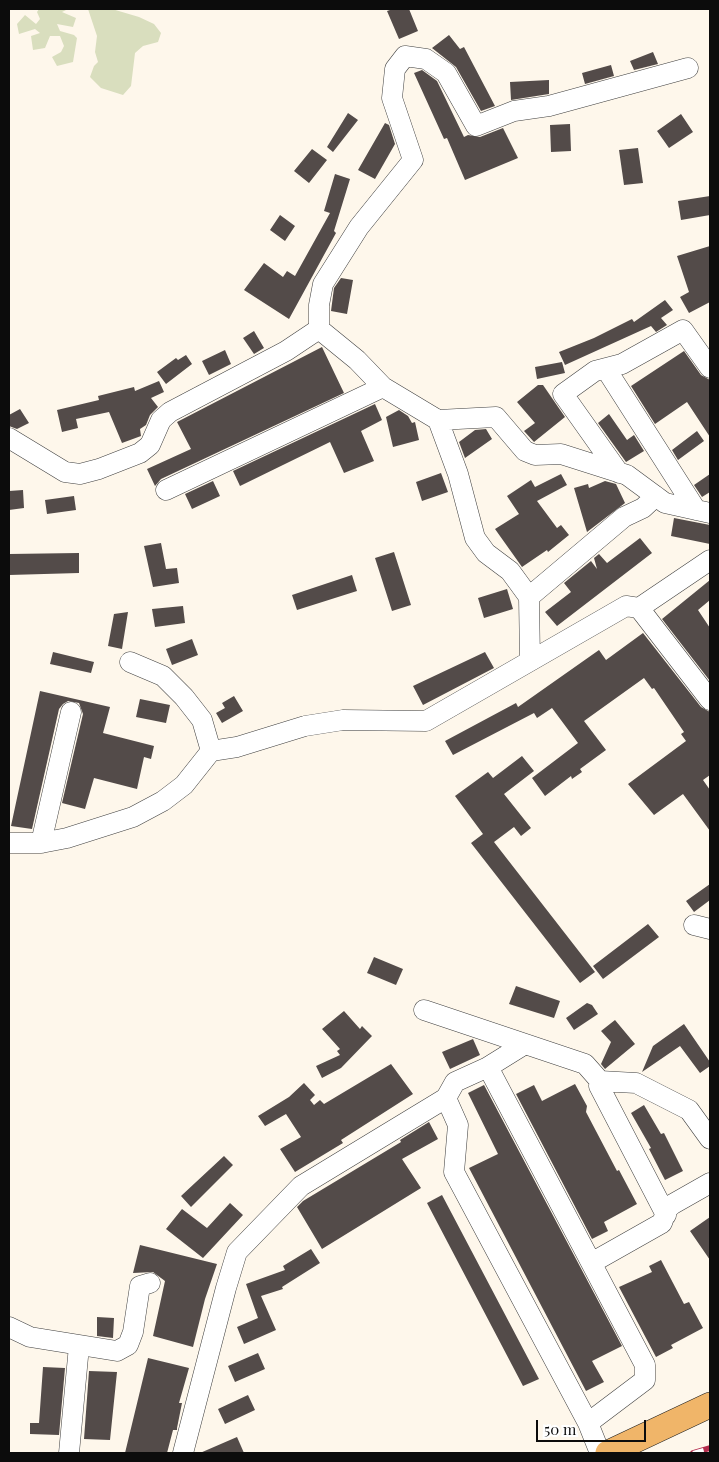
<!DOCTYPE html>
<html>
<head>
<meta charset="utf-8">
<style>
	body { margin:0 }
	#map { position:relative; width:719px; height:1462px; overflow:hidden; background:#fef7eb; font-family:"Playfair Display",serif }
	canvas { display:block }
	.frame { position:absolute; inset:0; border:10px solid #0c0c0c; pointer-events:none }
	.scale { position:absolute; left:536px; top:1420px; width:110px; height:22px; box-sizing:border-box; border:2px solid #0c0c0c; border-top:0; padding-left:6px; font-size:15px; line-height:18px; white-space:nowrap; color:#0c0c0c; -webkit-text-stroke:4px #fff; paint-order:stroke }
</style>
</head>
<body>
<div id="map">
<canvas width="719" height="1462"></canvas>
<div class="frame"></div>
<div class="scale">50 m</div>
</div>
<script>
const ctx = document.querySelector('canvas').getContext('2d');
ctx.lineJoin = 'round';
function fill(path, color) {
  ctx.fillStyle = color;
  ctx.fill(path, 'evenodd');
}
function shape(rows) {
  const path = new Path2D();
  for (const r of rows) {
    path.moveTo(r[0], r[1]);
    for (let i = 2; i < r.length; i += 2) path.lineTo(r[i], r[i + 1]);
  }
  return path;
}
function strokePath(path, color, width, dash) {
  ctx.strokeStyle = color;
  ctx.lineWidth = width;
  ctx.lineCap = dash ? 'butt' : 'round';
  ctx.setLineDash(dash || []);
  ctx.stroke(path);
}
const cemetery = shape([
	[39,9,68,9,62,12,76,18,73,27,57,24,60,31,74,35,77,38,73,62,57,66,52,57,61,52,64,46,60,36,50,36,45,48,33,50,31,36,40,33,35,29,19,34,17,24,25,15,36,24,40,19,37,12],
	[88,9,112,9,139,17,154,24,161,33,158,42,143,46,135,53,131,86,123,95,101,88,90,77,94,66,98,62,95,52,97,36]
]);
const building = shape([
	[393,9,409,9,418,31,399,39,387,11],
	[449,35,460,49,464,47,495,106,481,111,456,67,432,48],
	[653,52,658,64,634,70,630,61],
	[611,65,614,76,585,84,582,73],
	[422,70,437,81,464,137,468,135,480,137,503,128,518,158,465,180,447,138,444,139,414,73],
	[549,80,549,94,511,100,510,82],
	[348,113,358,120,333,152,327,147],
	[681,114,693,132,669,148,657,131],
	[385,123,389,125,395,144,375,179,358,170],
	[570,124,571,151,551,152,550,125],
	[638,148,643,183,624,185,619,150],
	[312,149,327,160,309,183,294,171],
	[335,174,350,179,334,231,336,233,289,319,244,290,264,263,283,277,287,271,295,276,330,213,324,211],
	[710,196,710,215,681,220,678,201],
	[280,215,295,226,285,241,270,230],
	[710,246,710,302,689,313,680,297,689,292,677,256],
	[341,278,353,280,347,314,331,311,334,288],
	[665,300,673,310,661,318,667,325,656,332,651,326,565,365,559,352,594,338,632,319,634,322],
	[254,331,264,348,254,354,243,338],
	[322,347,344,393,161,479,155,486,147,469,191,449,177,422],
	[225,350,231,364,209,375,202,361],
	[684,351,701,375,710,380,710,437,687,402,655,424,631,386],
	[186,355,192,364,166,384,157,372,176,358,178,360],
	[562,362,565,373,537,379,535,367],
	[159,381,164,392,151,398,158,407,150,415,146,425,140,429,141,436,122,443,109,412,76,419,78,428,62,432,57,410,99,400,98,396,134,387,135,391],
	[538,385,543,385,565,417,534,442,524,431,535,423,517,402],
	[375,404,382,420,361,431,374,461,344,473,330,442,240,486,233,471],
	[20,409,29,423,17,429,9,426,9,415],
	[399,410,408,416,412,423,415,422,419,440,393,447,386,417],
	[609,414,627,440,634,435,644,451,626,462,598,423],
	[486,429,492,439,465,458,459,442,475,430],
	[697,431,704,441,678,460,672,450],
	[441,473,448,492,422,501,416,482],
	[561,474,567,485,537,501,557,528,561,525,569,535,548,552,547,550,522,567,495,529,519,514,507,496,531,480,535,487],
	[710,474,710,492,702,497,694,485],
	[213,481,220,496,192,509,185,494],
	[605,481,616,484,625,503,587,532,574,488,588,484,589,488],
	[23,490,24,508,9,510,9,491],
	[74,496,76,510,47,514,45,500],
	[674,518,710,525,710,544,671,536],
	[640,538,652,553,557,626,545,612,571,592,564,583,591,561,597,569,594,558,599,554,607,563],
	[161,543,166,569,177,568,179,583,153,587,144,546],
	[394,552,411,605,392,611,375,558],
	[79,553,79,573,9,575,9,554],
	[352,575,357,591,297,610,292,595],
	[710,580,710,600,698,610,710,628,710,681,662,619],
	[507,589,513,609,484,618,478,598],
	[183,606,185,623,155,627,152,609],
	[128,612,122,649,108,646,114,614],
	[643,633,701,707,710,712,710,775,703,780,710,790,710,831,683,794,654,815,628,784,686,741,681,734,684,732,654,688,652,689,644,678,584,721,606,750,580,769,582,772,572,779,571,776,545,796,532,778,578,743,552,708,537,718,534,713,453,755,445,741,516,703,518,707,599,650,606,660],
	[192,639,198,655,172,665,166,649],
	[53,652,94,662,91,673,50,664],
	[485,652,494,668,423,705,413,686],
	[40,691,110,707,103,733,154,746,151,759,144,757,137,789,94,778,85,809,62,803,83,714,79,703,68,701,63,704,59,709,32,829,11,826],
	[234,696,243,711,222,723,216,713,225,708,222,703],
	[140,699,170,705,166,723,136,717],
	[522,756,534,771,504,794,531,828,521,836,514,827,494,842,595,972,580,983,471,843,483,834,455,796,488,772,493,778],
	[710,884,710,900,694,912,686,901],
	[648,924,659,937,603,979,593,966],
	[374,957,403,969,396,985,367,973],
	[516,986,560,1001,554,1018,509,1004],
	[587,1003,592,1005,598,1014,574,1030,566,1018],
	[344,1011,360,1029,362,1026,372,1036,341,1068,322,1078,316,1066,340,1055,337,1051,340,1049,322,1029],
	[615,1020,635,1044,605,1069,601,1064,611,1042,601,1031],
	[684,1024,710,1062,710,1066,700,1073,680,1046,642,1072,653,1046],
	[473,1039,480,1055,450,1069,442,1052],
	[391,1064,413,1094,341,1140,343,1143,295,1172,280,1149,301,1137,286,1114,265,1126,258,1116,289,1097,304,1083,315,1095,310,1100,314,1105,320,1100,324,1104],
	[575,1084,587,1106,586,1112,617,1171,619,1170,637,1204,604,1222,608,1231,592,1239,516,1094,534,1085,542,1101],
	[484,1085,622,1346,592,1361,604,1382,586,1391,469,1168,498,1154,468,1093],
	[644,1105,661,1134,664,1133,683,1171,665,1180,649,1149,651,1148,631,1113],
	[429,1122,438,1139,402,1159,421,1188,322,1249,297,1207,303,1201,401,1142,400,1140],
	[224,1156,233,1165,191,1207,181,1196],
	[442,1195,539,1379,523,1386,427,1203],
	[230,1203,243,1215,203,1258,166,1229,182,1209,207,1228],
	[710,1217,710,1260,690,1231],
	[140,1245,217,1264,205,1299,193,1347,153,1336,165,1281,153,1272,133,1273],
	[311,1249,320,1263,282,1287,283,1289,261,1296,276,1330,244,1344,237,1327,258,1318,246,1284,285,1270,283,1266],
	[661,1260,684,1304,689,1302,703,1328,671,1345,673,1348,656,1357,619,1287,652,1272,649,1266],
	[97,1317,114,1318,113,1338,97,1336],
	[258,1353,265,1369,235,1382,228,1366],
	[148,1358,189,1368,179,1403,182,1403,177,1428,177,1430,173,1430,167,1453,125,1453],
	[43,1367,65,1368,59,1435,30,1434,30,1423,39,1423],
	[89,1371,117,1372,110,1440,84,1439],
	[248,1395,255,1410,225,1424,218,1409],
	[237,1437,244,1453,200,1453]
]);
const minor = shape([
	[319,329,319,305,323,284,359,227,413,160,392,98,395,69,405,56,426,59,446,73,476,126,514,111,549,106,688,68],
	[606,369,696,510],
	[438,420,458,474,475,538,486,553,510,571,529,597,530,661],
	[9,438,65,472,80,474,99,469,140,453,150,445,161,420,170,412,286,351,319,329,357,360,383,387,438,420,496,417,525,451,535,455,561,454,627,475,665,503,710,513],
	[619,473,563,394,595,371,622,364,683,330,710,368],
	[166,490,383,387],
	[529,597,624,517,643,508,656,496],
	[639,608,710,700],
	[130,662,163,676,184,697,202,720,211,751],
	[9,843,41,843,67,838,133,817,163,801,184,785,211,751,237,747,305,726,343,720,426,721,626,606,639,608,710,560],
	[41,843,71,712],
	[694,925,710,929],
	[424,1010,585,1064,600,1081,636,1083,689,1110,710,1139],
	[488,1067,645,1365,645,1380,588,1423,600,1453],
	[600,1081,599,1086,666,1215],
	[446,1098,458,1125,454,1172,588,1423],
	[593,1262,662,1223,667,1209,673,1204,710,1183],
	[9,1327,30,1337,117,1351,128,1345,133,1332,140,1286,150,1283],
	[69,1453,79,1346],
	[183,1453,226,1288,237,1252,301,1186,446,1098,455,1082,488,1067,525,1044]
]);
const major = shape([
	[608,1453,710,1405]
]);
const rail = shape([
	[693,1453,710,1448]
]);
fill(cemetery, '#d9debe');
fill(building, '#534b49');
strokePath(minor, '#3f3f3f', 21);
strokePath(major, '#1d1d1d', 26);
strokePath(minor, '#fff', 20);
strokePath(major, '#f0b569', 25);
strokePath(rail, '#b32c4c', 5.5);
strokePath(rail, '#fff', 4, [11]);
</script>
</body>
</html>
